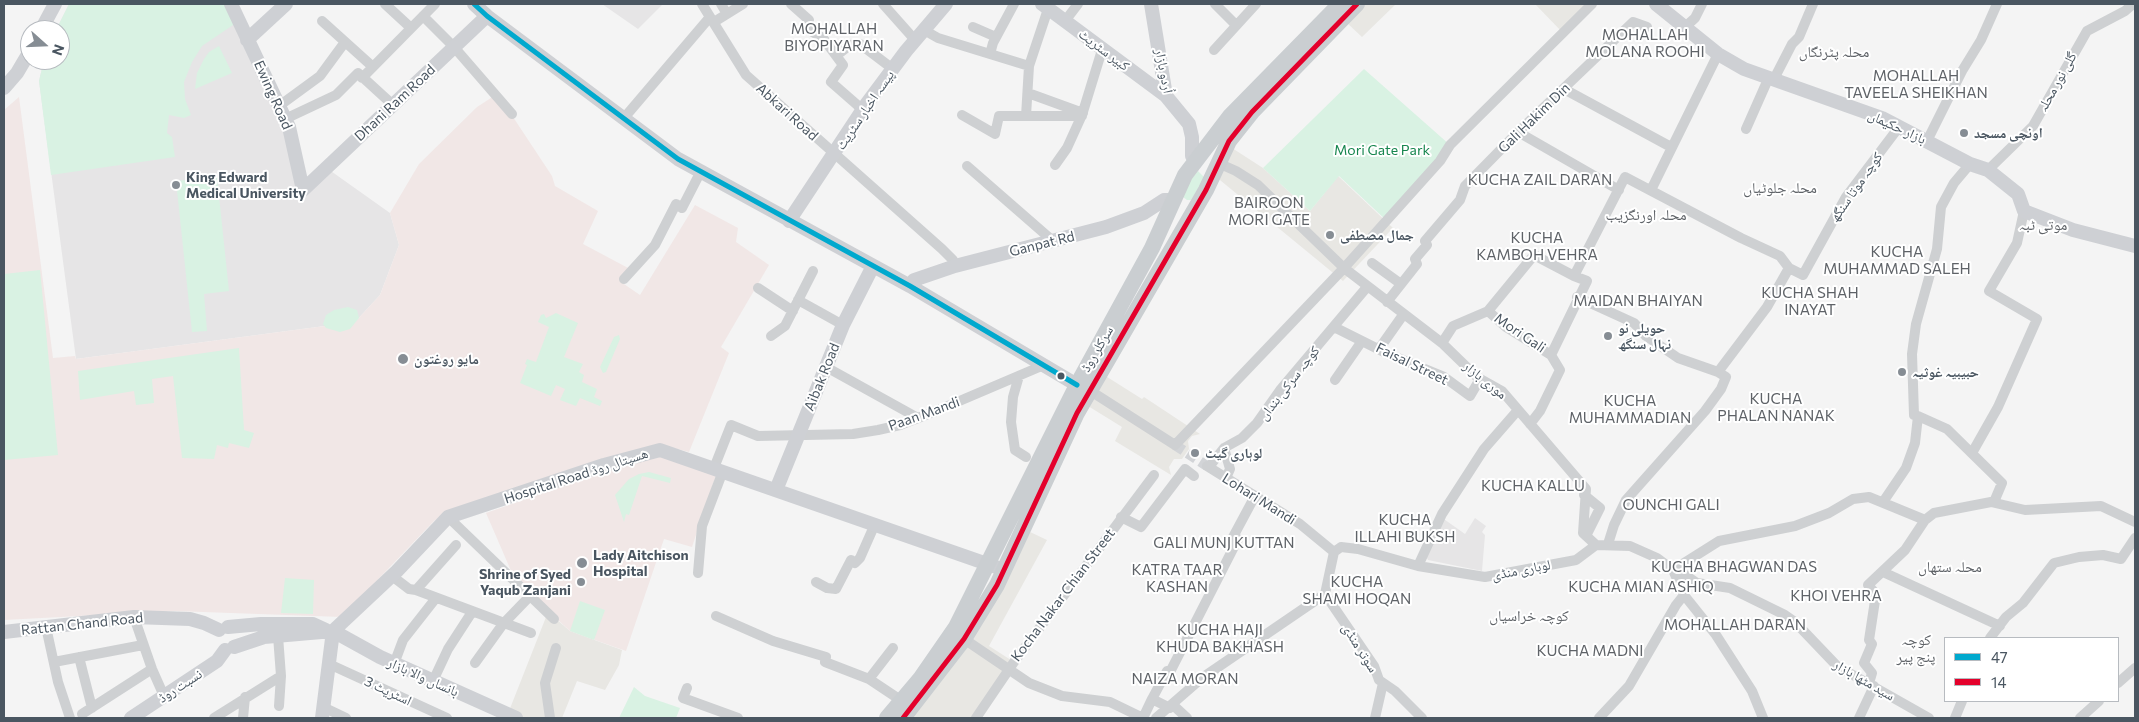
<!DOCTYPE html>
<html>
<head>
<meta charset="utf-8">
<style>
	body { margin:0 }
	#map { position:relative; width:2139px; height:722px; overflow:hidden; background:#f4f4f4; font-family:Commissioner,sans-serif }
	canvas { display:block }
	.frame { position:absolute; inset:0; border:5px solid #4a5661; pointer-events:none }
	.legend { position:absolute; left:1944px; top:637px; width:175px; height:65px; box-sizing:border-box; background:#fff; border:1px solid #b7bbc0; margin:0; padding:6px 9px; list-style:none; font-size:15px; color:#4a5661 }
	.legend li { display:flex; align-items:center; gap:10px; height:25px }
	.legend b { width:25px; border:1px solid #b7bbc0 }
	.north { position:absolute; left:20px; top:20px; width:50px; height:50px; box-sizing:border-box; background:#fff; border:1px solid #b7bbc0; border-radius:50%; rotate:110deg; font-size:14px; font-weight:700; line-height:20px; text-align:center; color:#4a5661 }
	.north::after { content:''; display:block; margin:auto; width:18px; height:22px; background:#868d94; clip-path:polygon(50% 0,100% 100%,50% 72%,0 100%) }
</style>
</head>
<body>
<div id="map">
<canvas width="2139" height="722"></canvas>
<div class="frame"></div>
<ul class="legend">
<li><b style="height:6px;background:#00a9ce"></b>47</li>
<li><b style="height:6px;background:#e4002b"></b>14</li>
</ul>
<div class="north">N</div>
</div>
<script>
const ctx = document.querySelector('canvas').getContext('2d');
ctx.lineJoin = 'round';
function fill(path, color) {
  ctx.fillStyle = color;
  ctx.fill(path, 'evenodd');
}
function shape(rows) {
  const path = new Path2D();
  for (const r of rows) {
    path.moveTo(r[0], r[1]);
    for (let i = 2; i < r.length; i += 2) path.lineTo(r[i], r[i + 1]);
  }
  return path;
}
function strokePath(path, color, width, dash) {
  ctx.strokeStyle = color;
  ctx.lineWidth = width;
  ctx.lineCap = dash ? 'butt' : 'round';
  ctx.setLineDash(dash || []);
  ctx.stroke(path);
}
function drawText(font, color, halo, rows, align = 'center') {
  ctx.font = font + ' Commissioner,"Noto Naskh Arabic",sans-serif';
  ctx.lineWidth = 4;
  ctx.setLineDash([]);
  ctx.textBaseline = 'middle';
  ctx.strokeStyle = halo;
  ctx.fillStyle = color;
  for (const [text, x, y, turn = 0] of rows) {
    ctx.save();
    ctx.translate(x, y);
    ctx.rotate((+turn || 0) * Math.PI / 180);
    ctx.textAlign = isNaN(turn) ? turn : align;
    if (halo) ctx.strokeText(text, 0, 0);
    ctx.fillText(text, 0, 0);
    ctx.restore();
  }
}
const commercial = shape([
	[1364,4,1396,4,1362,37,1346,22],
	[1535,4,1592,4,1563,33],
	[1232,148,1263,168,1310,211,1338,176,1393,228,1343,281,1215,176],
	[1104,375,1142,399,1144,397,1200,434,1192,436,1188,441,1189,449,1182,459,1174,459,1169,467,1171,475,1115,441,1122,427,1088,406],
	[1028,531,1047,540,989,646,1014,662,976,718,908,718],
	[548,612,570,631,622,650,619,665,605,690,577,681,562,718,525,718,509,711]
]);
const education = shape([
	[69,4,227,4,287,130,302,194,328,169,390,213,399,245,380,295,355,322,76,359,39,81,44,60,60,60,60,30,56,30],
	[602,4,663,4,638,29],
	[1441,517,1465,534,1475,518,1486,526,1482,532,1485,535,1482,571,1428,560,1424,553]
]);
const medical = shape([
	[494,96,515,120,552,176,555,186,598,211,583,244,630,269,621,282,640,295,695,205,738,228,736,242,769,265,721,347,729,353,689,452,662,445,445,513,434,521,342,617,175,611,4,620,4,110,19,97,53,358,75,356,76,359,355,322,380,295,399,245,390,213,419,164,477,107],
	[656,454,716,475,692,547,664,539,626,651,570,631,515,580,486,513]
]);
const green = shape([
	[69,4,227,4,236,23,202,46,192,62,184,82,185,99,191,115,184,118,169,115,167,133,172,137,175,157,51,175,39,81,44,60,60,60,60,30,56,30],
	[219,46,232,73,195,89,197,73,204,59,209,52],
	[1364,69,1450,145,1387,221,1339,176,1310,211,1263,168],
	[1198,171,1205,178,1191,200,1187,200,1183,197,1182,189],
	[217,177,229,291,204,294,207,331,192,332,176,181],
	[40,270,58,455,4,460,4,274],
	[348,307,357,310,359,318,350,329,340,332,326,328,323,324,326,315,334,310],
	[556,313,578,323,564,357,583,364,579,372,584,375,582,382,597,389,594,397,602,401,600,406,580,398,576,406,560,400,565,389,556,385,551,396,520,383,527,365,525,364,527,359,536,362,549,327,538,322,541,315,544,314,546,318],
	[619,335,620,339,606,372,603,373,600,367,614,337],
	[239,348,244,430,254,433,249,448,229,443,228,448,217,445,214,459,182,458,173,376,152,379,154,403,136,405,134,391,80,400,78,371],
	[649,472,671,478,670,483,642,476,629,515,626,514,624,522,615,495,629,479,639,474],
	[285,578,314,580,313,614,281,613],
	[580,601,605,610,594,640,570,631],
	[634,687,645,696,680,708,676,718,619,718]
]);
const streetTunnel = shape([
	[1175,445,1207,466]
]);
const street = shape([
	[385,4,411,28],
	[702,4,746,75,942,249,953,260,955,266],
	[721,4,727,14],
	[791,4,809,20,807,29,823,38,843,65,831,82,863,110],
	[883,4,915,40],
	[1014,4,993,43,990,54,1029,66],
	[1215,4,1236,25],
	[423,16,454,47,512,114],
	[322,21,373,67],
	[1065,21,1078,4],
	[714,22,743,4],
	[973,27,996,37],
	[1685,27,1695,18,1702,4],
	[924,30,938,38,990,54],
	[1214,50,1256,4],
	[837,55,850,45,860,44,893,69],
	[362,78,435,4],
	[1774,79,1792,44,1799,37,1813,4],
	[1564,89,1671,147],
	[1028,93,1083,113],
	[279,106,320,76,345,42],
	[962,115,995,134,999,116,1082,116],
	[1026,116,1029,66,1048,9],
	[624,118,710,17],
	[285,119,336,95,358,73,393,105],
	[1746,129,1769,77],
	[1518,132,1619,190],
	[1927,141,1962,71,1981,40,1997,4],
	[1218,163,1236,171,1258,185,1344,268,1442,343,1477,377,1502,391,1586,489,1583,533,1596,545],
	[1055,165,1067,148,1082,115,1102,50],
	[967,166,1053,241],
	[1988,170,2033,126,2087,31,2125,11,2133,4],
	[1651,190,1718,54],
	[1372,263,1401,284],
	[624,279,655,245,676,204,682,208,701,171],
	[758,288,793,311],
	[1577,297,1634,323,1646,336,1678,358,1718,372],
	[798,300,843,325],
	[1387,302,1417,264,1415,259,1427,245,1425,241,1460,200,1465,186,1518,132,1633,22,1647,27],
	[1488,311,1506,327,1551,355],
	[1334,327,1388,354,1444,377,1470,396,1480,379],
	[771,336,785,326,813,271],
	[1442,343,1453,326,1488,311,1534,255,1574,276,1625,177,1741,238,1780,256,1789,268,1803,275,1846,197,1899,127],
	[1379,349,1403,315],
	[826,367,918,418],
	[1019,376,1013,397,1011,422,1015,450,1026,457],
	[1335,380,1362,341],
	[1089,390,1175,445,1344,268,1440,161,1450,145,1592,4],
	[1918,416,1947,429,2002,483,1994,502],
	[1530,424,1540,411,1560,370,1551,355,1587,281,1574,276],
	[1972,453,1998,407,2037,319,1989,291,2017,243,2024,211],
	[1207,466,1300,524,1334,552],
	[1209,467,1224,448],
	[714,468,731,425,758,436,853,434,878,430,900,425,936,411,1044,365],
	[1226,478,1230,469,1224,448,1242,438,1257,423,1281,389,1367,287],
	[1584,495,1600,508,1586,536],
	[1883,502,1906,468,1915,443,1918,416,1914,415,1912,354,1916,324,1937,249,1941,207,1954,183,1970,164],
	[448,517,554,619],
	[1121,517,1141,527,1185,469,1194,476],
	[1608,544,1614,525,1626,500,1705,411,1721,389,1726,377,1718,372,1767,307,1789,268],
	[1334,552,1341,547,1358,549,1418,566,1485,577,1576,560,1596,545,1630,546,1657,558,1673,570,1684,595,1716,635,1752,691,1763,718],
	[1418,566,1442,514,1484,449,1518,410],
	[1673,570,1681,572,1697,583,1730,588,1785,615,1795,622,1837,666,1929,718],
	[1673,570,1719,541,1795,526,1829,513,1853,499,1869,497,1925,520],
	[1883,572,2000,626],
	[698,573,702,526,723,471],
	[392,576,409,589,416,590,456,545],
	[816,582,827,588,836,589,851,560,855,563,860,558,875,524],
	[416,590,531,633],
	[1325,594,1374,666,1379,680,1395,691,1422,718],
	[1325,594,1334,552],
	[716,616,773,641,826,657,825,662,869,679,902,701],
	[134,617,152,669,164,696],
	[46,627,58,682,70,718],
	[278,636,281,676,279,706],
	[1990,638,2006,617,2023,603,2054,563,2079,557,2103,555,2121,559,2135,538],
	[964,639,1029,683,1062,696,1110,702,1143,718],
	[79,657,92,708],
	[54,662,143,645],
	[475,663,503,624,530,596],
	[329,664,447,718],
	[394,664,403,640,436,598],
	[869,679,893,648],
	[433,681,448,649,472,612],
	[1869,683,1872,673,1864,663,1872,644,1869,640,1876,594,1868,585,1905,550,1925,520,1934,513,1991,502,2025,510,2101,506,2135,522],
	[2118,683,2135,668],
	[687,688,683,698,738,718],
	[1152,699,1167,671,1170,672,1238,539,1233,537,1255,496],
	[1173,705,1187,718],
	[323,707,346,718],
	[82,714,152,669],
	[214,718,281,676],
	[243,718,245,697],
	[550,718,545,683,556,648],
	[976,718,1014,662,1154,475],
	[1143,718,1152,699,1170,708],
	[1156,718,1202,678,1325,594],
	[1375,718,1383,683],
	[1599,718,1629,686,1676,605,1684,595],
	[1859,718,1874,686],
	[1955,718,1962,701],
	[2080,718,2099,701]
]);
const secondary = shape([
	[231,4,289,127,303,190],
	[474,4,487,16,678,159,910,286,1077,385],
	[1042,4,1166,96],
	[1151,4,1166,96,1189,124,1192,137,1192,156,1195,160],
	[1656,4,1718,54,1744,69,1882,118,1970,164,1988,170,2018,194,2024,211,2073,230,2135,246],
	[41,30,55,4],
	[247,40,286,4],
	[4,88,17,73,30,51],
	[303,190,487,16],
	[789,221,865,106,906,51,946,4],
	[910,286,914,280,955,266,1106,227,1144,213,1164,200,1173,200],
	[776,490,843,325,873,266],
	[228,627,261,624,313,624,326,630],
	[4,632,134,617,190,619,204,623,219,630],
	[234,647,264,637,333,631,397,571,448,517,604,465,660,450,996,567],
	[131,718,217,661,225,650],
	[322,718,333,631,380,657,516,718]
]);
const primary = shape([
	[887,718,920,679,956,627,1077,385,1152,248,1185,175,1230,116,1340,4],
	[903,718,964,639,997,585,1077,413,1206,190,1229,141,1252,112,1357,4]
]);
const bus1 = shape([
	[474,4,487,16,678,159,910,286,1077,385]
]);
const bus2 = shape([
	[903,718,964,639,997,585,1077,413,1206,190,1229,141,1252,112,1357,4]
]);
const markers = [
	[1964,133,5,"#868d94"],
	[176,185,5,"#868d94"],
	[1330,235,5,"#868d94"],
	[1608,336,5,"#868d94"],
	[403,359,6,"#868d94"],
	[1902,372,5,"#868d94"],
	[1061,376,4.5,"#4a5661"],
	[1195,453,5,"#868d94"],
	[582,563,6,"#868d94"],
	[581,582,5,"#868d94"]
];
const streetNames = [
	["کبیر سٹریٹ",1104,50,37],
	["اُردو بازار",1164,71,79],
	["گلی نور محلہ",2057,82,-61],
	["Ewing Road",273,95,66],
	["Dhani Ram Road",395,103,-43],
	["پیسہ اخبار سٹریٹ",865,110,-56],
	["Abkari Road",787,112,42],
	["Gali Hakim Din",1534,118,-44],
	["بازار حکیماں",1897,127,25],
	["کوچہ موتا سنگھ",1856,187,-55],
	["Ganpat Rd",1042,244,-14],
	["Mori Gali",1520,333,34],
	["سرکلر روڈ",1097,349,-60],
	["Faisal Street",1412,364,26],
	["Aibak Road",822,377,-68],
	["موری بازار",1485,380,39],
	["کوچہ سرکی بنداں",1289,383,-52],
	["Paan Mandi",924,414,-20],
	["Hospital Road ھسپتال روڈ",576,476,-18],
	["Lohari Mandi",1259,499,32],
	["لوہاری منڈی",1521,570,-11],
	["Kocha Nakar Chian Street",1063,595,-53],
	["Rattan Chand Road",82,624,-6],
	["سوتر منڈی",1360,648,58],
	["بانساں والا بازار",423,677,24],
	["سید مٹھا بازار",1864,680,30],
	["نسبت روڈ",180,686,-33],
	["اسٹریٹ 3",388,691,25]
];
const poiNames = [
	["اونچی مسجد",1974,133],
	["King Edward",186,177],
	["Medical University",186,193],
	["جمال مصطفی",1340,235],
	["حویلی نو",1618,328],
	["نہال سنگھ",1618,344],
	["مایو روغتون",414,359],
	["حبیبیہ غوثیہ",1912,372],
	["لوہاری گیٹ",1205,453],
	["Lady Aitchison",593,555],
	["Hospital",593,571],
	["Shrine of Syed",571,574,"right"],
	["Yaqub Zanjani",571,590,"right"]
];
const parkNames = [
	["Mori Gate Park",1382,150]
];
const neighbourhoodNames = [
	["MOHALLAH",834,29],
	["BIYOPIYARAN",834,46],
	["MOHALLAH",1645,35],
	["MOLANA ROOHI",1645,52],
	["محلہ پٹرنگاں",1834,52],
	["MOHALLAH",1916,76],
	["TAVEELA SHEIKHAN",1916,93],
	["KUCHA ZAIL DARAN",1540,180],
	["محلہ جلوٹیاں",1780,188],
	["BAIROON",1269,203],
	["MORI GATE",1269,220],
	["محلہ اورنگزیب",1646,215],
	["موتی ٹبہ",2043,225],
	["KUCHA",1537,238],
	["KAMBOH VEHRA",1537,255],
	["KUCHA",1897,252],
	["MUHAMMAD SALEH",1897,269],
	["KUCHA SHAH",1810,293],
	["INAYAT",1810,310],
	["MAIDAN BHAIYAN",1638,301],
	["KUCHA",1776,399],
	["PHALAN NANAK",1776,416],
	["KUCHA",1630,401],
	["MUHAMMADIAN",1630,418],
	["KUCHA KALLU",1533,486],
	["OUNCHI GALI",1671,505],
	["KUCHA",1405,520],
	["ILLAHI BUKSH",1405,537],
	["GALI MUNJ KUTTAN",1224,543],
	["KUCHA BHAGWAN DAS",1734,567],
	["محلہ ستھاں",1950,567],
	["KATRA TAAR",1177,570],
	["KASHAN",1177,587],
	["KUCHA",1357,582],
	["SHAMI HOQAN",1357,599],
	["KUCHA MIAN ASHIQ",1641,587],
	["KHOI VEHRA",1836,596],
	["کوچہ خراسیاں",1529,616],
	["MOHALLAH DARAN",1735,625],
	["KUCHA HAJI",1220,630],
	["KHUDA BAKHASH",1220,647],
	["کوچہ",1916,640],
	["پنج پیر",1916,657],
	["KUCHA MADNI",1590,651],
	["NAIZA MORAN",1185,679]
];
fill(commercial, '#e8e7e3');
fill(education, '#e6e5e6');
fill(medical, '#f1e7e6');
fill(green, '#d9f2e3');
strokePath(streetTunnel, '#d2d4d7', 10, [10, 5]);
strokePath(street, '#ced0d2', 10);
strokePath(secondary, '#ced0d4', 14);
strokePath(primary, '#caced1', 16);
strokePath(bus1, '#00a9ce', 5);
strokePath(bus2, '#e4002b', 5);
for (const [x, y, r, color] of markers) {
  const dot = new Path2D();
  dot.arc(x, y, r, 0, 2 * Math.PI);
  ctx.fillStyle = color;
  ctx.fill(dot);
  strokePath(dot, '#fff', 2);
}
drawText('14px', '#4a5661', '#fff', streetNames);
drawText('bold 14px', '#4a5661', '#fff', poiNames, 'left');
drawText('14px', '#17864f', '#fff', parkNames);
drawText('15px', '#5f6368', '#fff', neighbourhoodNames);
</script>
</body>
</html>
